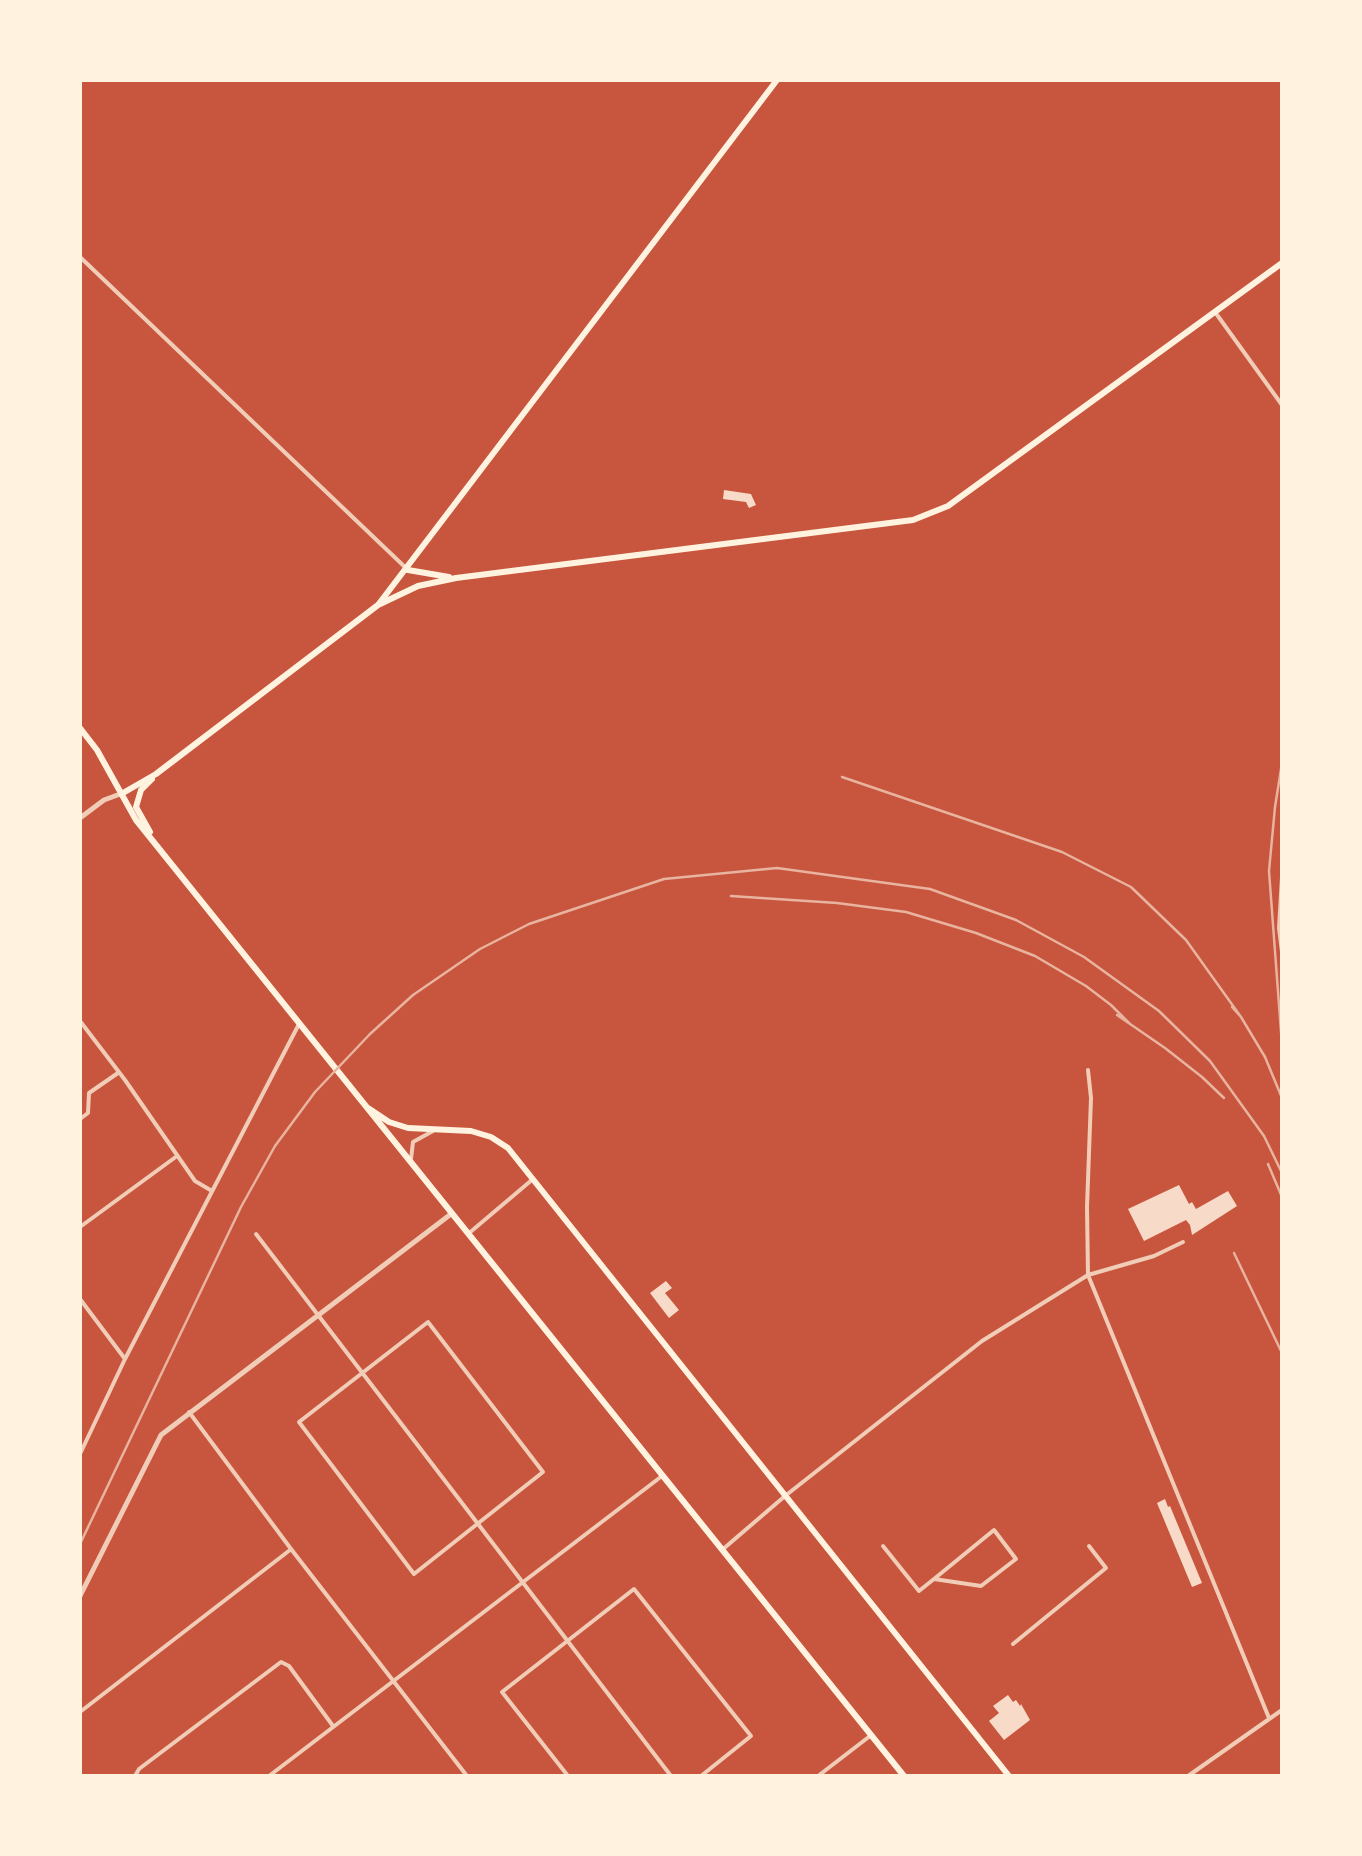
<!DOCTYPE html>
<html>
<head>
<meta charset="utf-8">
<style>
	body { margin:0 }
	#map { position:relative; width:1362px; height:1856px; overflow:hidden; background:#c8553d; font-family:Merriweather,serif }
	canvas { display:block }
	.frame { position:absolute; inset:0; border:82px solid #fff3e0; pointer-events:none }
</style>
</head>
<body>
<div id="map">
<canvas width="1362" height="1856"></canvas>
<div class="frame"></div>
</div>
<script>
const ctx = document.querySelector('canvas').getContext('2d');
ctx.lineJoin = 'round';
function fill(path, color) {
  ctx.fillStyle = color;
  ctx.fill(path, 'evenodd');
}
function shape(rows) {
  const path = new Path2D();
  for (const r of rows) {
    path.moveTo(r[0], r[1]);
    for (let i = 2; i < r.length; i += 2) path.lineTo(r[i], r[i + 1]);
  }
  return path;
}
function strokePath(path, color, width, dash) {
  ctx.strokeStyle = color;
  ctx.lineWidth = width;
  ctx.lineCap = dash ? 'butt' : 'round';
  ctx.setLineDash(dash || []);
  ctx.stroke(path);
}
const building = shape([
	[724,490,751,494,756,505,749,508,746,502,723,499],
	[1179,1185,1189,1204,1192,1202,1196,1209,1228,1191,1237,1206,1192,1235,1190,1225,1186,1220,1144,1241,1128,1209],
	[666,1281,672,1288,665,1293,679,1310,669,1318,650,1293],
	[1165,1499,1168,1507,1170,1506,1202,1583,1192,1587,1157,1503],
	[1008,1695,1013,1702,1016,1700,1020,1706,1021,1704,1030,1720,1004,1740,989,1721,999,1713,993,1706]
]);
const minor = shape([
	[80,257,407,569],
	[1215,312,1282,405],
	[1282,877,1279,928,1282,952],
	[80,1021,125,1080,195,1181,212,1191],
	[1088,1070,1091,1098,1087,1207,1088,1275,1269,1718],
	[80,1119,88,1113,89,1093,118,1073],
	[411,1159,413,1142,433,1131],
	[80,1227,177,1156],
	[256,1234,671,1776],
	[468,1234,533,1179],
	[80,1299,125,1359],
	[428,1322,543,1472,414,1574,299,1422,428,1322],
	[189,1412,291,1549,467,1776],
	[80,1454,125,1359,299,1024],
	[883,1546,919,1591,934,1579,994,1530,1016,1559,981,1586,934,1579],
	[722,1550,785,1496,982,1341,1088,1275,1154,1256,1183,1242],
	[1013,1644,1106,1568,1089,1546],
	[80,1712,290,1550],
	[135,1776,139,1769,281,1662,289,1666,333,1726],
	[269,1776,662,1476],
	[568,1776,502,1692,634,1589,751,1736,701,1776],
	[818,1776,870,1736],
	[1188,1776,1282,1710]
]);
const tertiary = shape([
	[80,818,104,800,123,793],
	[80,1596,161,1435,451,1214]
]);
const secondary = shape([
	[408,570,449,577],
	[378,605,418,586,456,578,913,520,948,506,1282,263],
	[80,728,97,750,136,820,904,1776],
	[123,793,156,774,378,605,777,80],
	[150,832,136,807,141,790,152,779],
	[368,1108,389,1122,408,1128,471,1131,491,1137,508,1148,1009,1776]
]);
const rail = shape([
	[1282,763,1275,807,1269,871,1282,1045],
	[842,777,1062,852,1131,887,1186,940,1241,1017],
	[731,896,837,903,906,912,976,933,1035,956,1086,986,1111,1005,1130,1024],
	[1232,1007,1241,1017,1265,1057,1282,1098],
	[1117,1015,1165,1048,1202,1077,1224,1098],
	[1268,1164,1282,1197],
	[1234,1253,1282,1353],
	[80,1544,241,1207,275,1146,315,1092,370,1034,413,995,480,949,529,924,664,879,777,868,930,889,1016,920,1084,957,1159,1011,1210,1061,1264,1136,1282,1173]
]);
fill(building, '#f7dbc8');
strokePath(minor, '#f1ccb7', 4);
strokePath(tertiary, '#f1ccb7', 5);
strokePath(secondary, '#fff3e0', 6);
strokePath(rail, '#e9b49f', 2.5);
</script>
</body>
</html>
